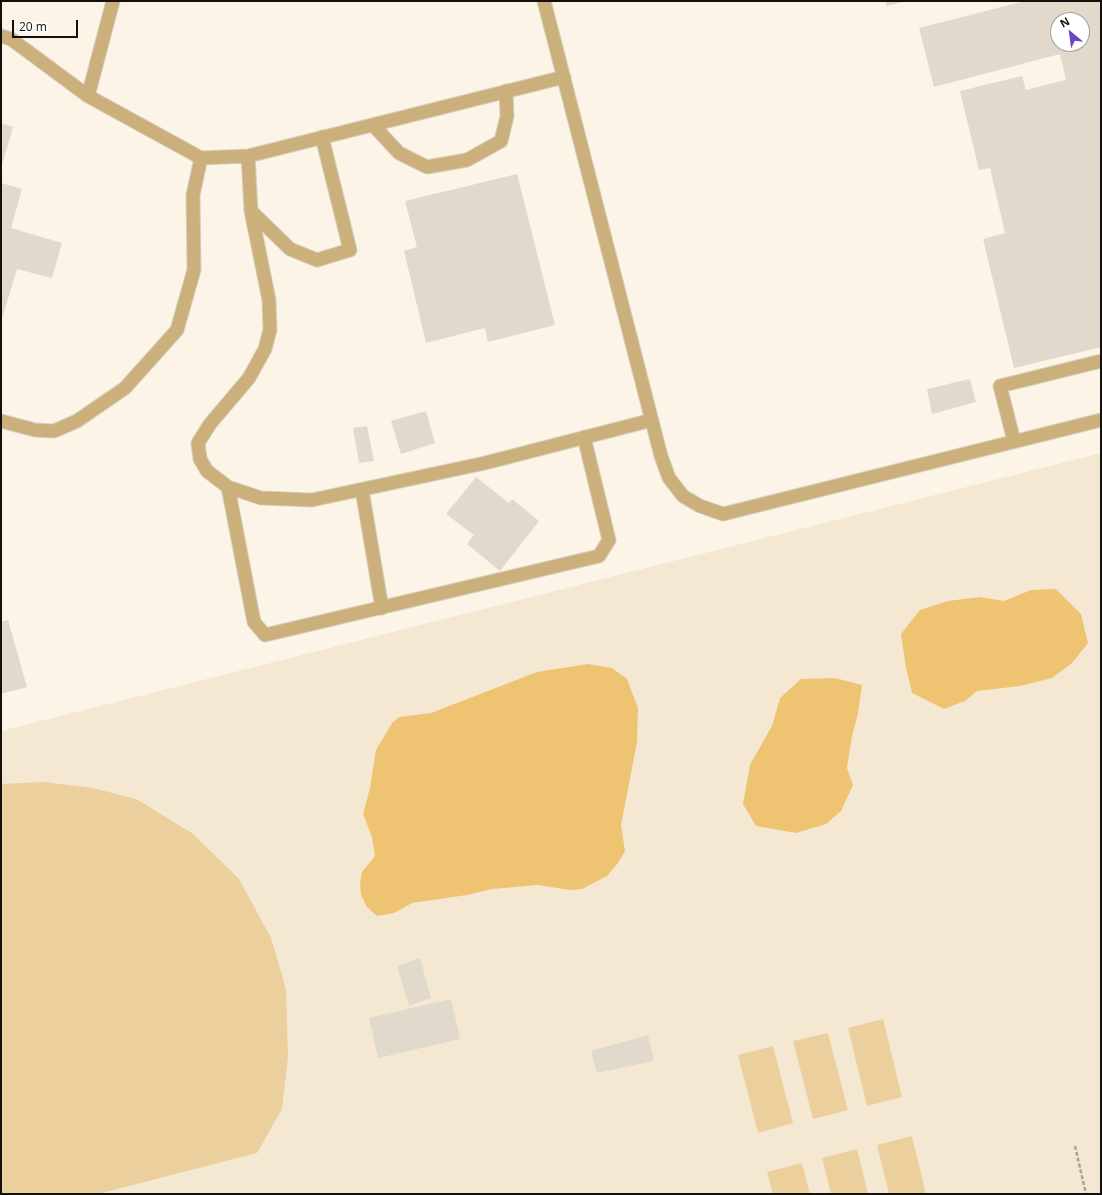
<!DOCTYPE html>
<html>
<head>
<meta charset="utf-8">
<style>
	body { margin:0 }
	#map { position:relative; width:1102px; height:1195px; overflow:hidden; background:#fcf4e6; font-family:"Open Sans",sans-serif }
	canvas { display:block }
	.frame { position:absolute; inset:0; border:2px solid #13100b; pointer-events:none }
	.north { position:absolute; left:1050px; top:12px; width:40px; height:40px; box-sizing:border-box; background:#fff; border:1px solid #a19f9d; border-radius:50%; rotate:331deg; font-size:11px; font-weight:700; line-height:16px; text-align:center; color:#13100b }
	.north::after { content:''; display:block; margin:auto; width:14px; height:18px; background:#6a45be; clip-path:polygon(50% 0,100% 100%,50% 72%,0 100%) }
	.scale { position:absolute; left:12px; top:20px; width:66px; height:18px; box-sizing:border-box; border:2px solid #13100b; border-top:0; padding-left:5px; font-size:12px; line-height:14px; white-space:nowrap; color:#13100b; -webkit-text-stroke:3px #fff; paint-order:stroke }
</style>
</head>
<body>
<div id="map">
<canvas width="1102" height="1195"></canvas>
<div class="frame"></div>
<div class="north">N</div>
<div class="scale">20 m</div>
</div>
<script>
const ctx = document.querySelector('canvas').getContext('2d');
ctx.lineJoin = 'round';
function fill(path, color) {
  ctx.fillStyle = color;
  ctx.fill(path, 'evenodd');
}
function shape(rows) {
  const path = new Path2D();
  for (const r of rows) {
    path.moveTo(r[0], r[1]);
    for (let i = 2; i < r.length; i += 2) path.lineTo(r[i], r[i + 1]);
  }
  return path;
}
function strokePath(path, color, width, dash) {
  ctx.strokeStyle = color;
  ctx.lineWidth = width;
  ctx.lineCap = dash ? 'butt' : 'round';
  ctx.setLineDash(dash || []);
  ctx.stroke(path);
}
const built = shape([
	[1101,453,1101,1194,1,1194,1,731]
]);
const green = shape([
	[44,782,93,788,136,799,192,833,239,879,271,938,286,989,288,1056,282,1109,257,1153,98,1194,1,1194,1,784],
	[883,1019,902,1097,867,1106,848,1028],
	[828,1033,848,1110,813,1119,793,1041],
	[773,1046,793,1123,758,1133,738,1055],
	[912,1136,926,1194,889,1194,877,1145],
	[857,1149,868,1194,831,1194,822,1158],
	[802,1163,810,1194,773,1194,767,1172]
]);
const water = shape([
	[1056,589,1081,614,1088,643,1072,663,1052,678,1020,686,977,691,965,701,944,709,912,693,906,668,901,634,920,610,948,601,980,597,1004,601,1031,590],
	[588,664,612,668,627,679,638,708,637,742,621,825,625,851,618,863,607,876,582,889,570,890,538,885,492,889,467,895,412,903,394,913,377,916,367,907,361,895,360,883,362,872,375,856,372,837,363,814,370,788,376,750,392,723,399,717,431,713,537,672],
	[835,678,862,685,858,713,852,736,847,768,853,785,841,811,826,824,796,833,756,826,743,804,750,765,772,726,780,698,801,679]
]);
const building = shape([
	[885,1,903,1,903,2,887,6],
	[1025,1,1101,1,1101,347,1014,368,983,239,1005,233,990,168,979,170,960,91,1022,76,1026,90,1066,80,1060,54,934,87,919,28],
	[1058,20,1082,20,1082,44,1058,44],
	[1,123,13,127,1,168],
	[517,174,555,325,488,342,485,328,426,343,404,251,417,247,405,201],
	[1,183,22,189,11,228,62,243,52,278,17,269,1,322],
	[970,379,976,402,932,414,927,389],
	[426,411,435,443,401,454,391,421],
	[367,426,374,461,359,463,353,428],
	[476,477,509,503,512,499,539,521,500,571,467,544,474,535,446,514],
	[8,620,27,687,1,694,1,622],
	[420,958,431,998,409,1006,397,966],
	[451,999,460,1039,378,1058,369,1018],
	[648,1035,654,1061,597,1073,591,1051]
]);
const path = shape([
	[1075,1146,1086,1194]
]);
const service = shape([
	[544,1,661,456,669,478,683,496,700,506,723,514,1101,420],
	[1,36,11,39,88,96,201,158,248,156,564,77],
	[88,96,113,1],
	[373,125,399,153,427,167,467,160,501,141,507,116,506,91],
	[248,156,251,211,290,249,317,260,350,250,322,137],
	[251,211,269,300,270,330,265,349,249,378,210,424,198,443,200,459,207,471,228,487,261,498,312,500,485,463,652,420],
	[1,421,35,430,54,431,77,421,125,388,177,330,194,270,193,195,201,158],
	[1014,441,1000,386,1101,361],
	[228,487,254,622,265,635,599,556,609,540,584,437],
	[362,490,382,608]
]);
fill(built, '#f4e8d3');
fill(green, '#ebd09e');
fill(water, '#eec473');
fill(building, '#e1d9cb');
strokePath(service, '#d7d0c3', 15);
strokePath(path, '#aaa499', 2.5, [4, 2]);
strokePath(service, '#ccb07b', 13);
</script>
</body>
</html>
